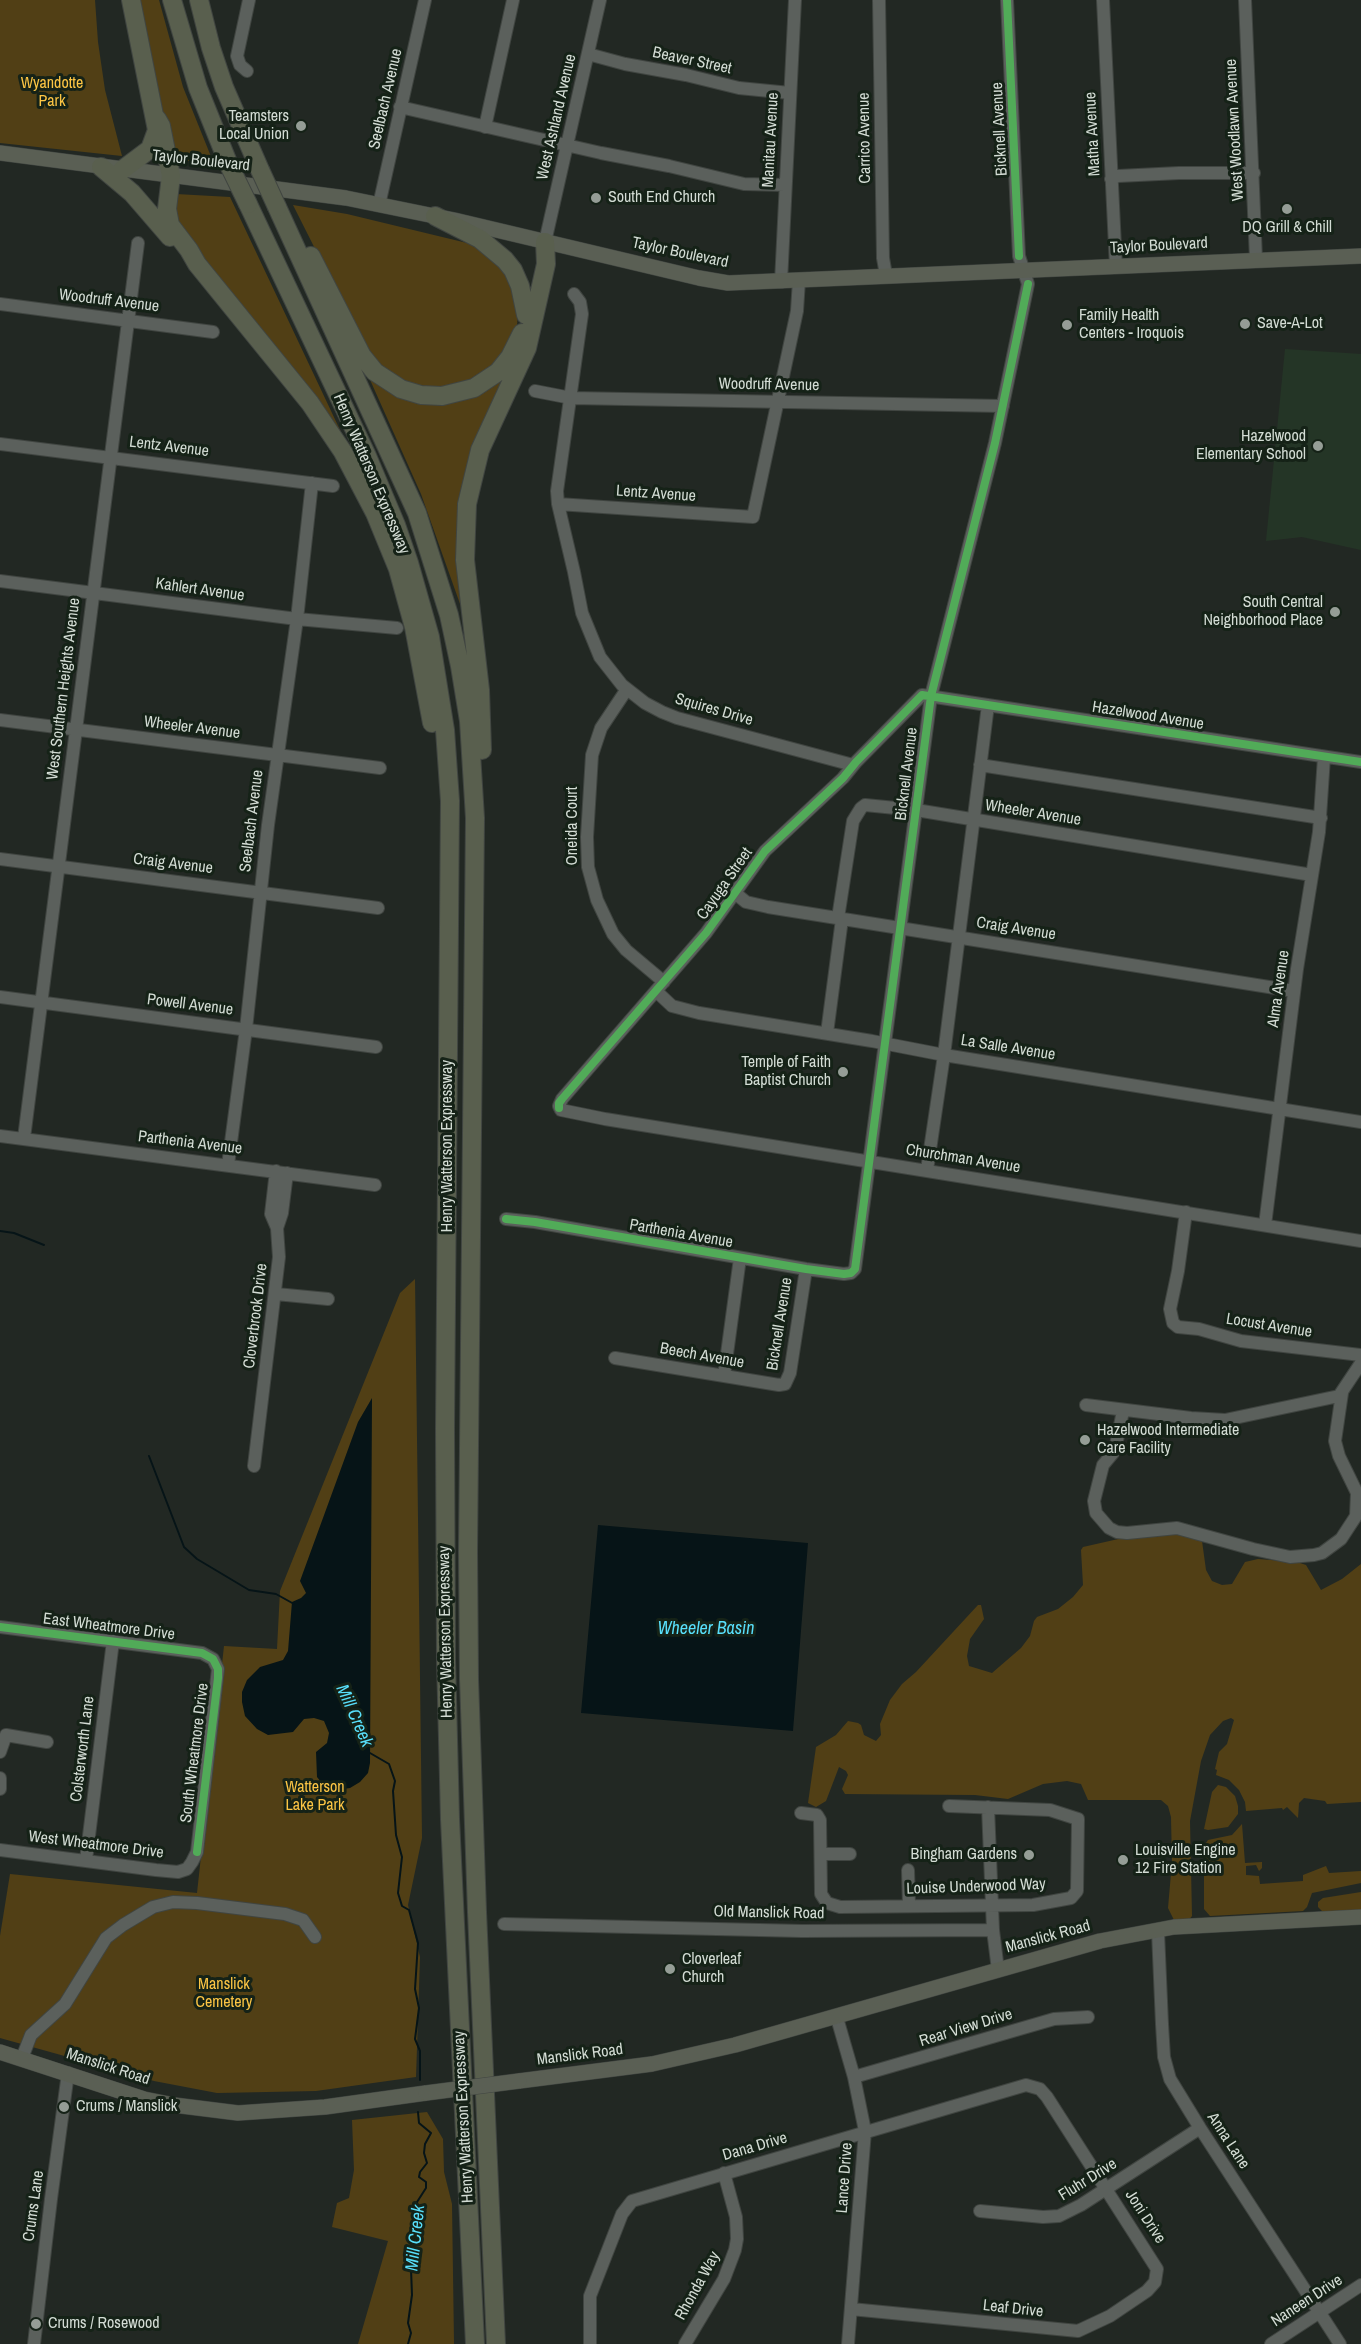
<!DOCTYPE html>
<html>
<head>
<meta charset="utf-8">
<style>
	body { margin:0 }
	canvas { display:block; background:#222823 }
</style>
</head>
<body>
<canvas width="1361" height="2344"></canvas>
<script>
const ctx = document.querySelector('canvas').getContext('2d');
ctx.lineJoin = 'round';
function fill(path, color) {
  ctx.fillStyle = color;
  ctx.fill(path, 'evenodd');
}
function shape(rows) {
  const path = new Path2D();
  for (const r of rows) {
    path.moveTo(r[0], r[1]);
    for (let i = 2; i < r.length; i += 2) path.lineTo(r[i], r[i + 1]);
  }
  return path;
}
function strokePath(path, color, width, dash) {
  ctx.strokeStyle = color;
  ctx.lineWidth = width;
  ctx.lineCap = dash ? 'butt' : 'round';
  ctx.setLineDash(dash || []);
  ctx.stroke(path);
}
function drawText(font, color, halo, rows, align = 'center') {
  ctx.font = font + ' "Archivo Narrow",sans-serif';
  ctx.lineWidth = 6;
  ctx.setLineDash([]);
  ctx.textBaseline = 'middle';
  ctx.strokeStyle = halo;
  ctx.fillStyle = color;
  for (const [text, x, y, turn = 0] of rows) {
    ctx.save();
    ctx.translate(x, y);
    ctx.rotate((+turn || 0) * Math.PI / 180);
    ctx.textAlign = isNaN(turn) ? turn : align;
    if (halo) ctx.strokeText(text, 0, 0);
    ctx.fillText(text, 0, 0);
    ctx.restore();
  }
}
const built = shape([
	[1285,349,1361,354,1361,550,1302,537,1266,541]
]);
const green = shape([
	[0,0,95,0,98,42,105,90,122,156,0,143],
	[137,0,159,0,183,87,214,164,188,161,172,156],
	[176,194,230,197,349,449,299,379,177,224,175,221],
	[293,205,347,214,467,243,479,249,491,257,511,280,518,313,517,325,510,346,482,377,435,390,394,378,367,352],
	[367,373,401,396,501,381,502,388,480,436,465,618,421,494],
	[415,1279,422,1838,408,1905,420,1957,416,2077,316,2091,217,2093,154,2081,0,2038,0,1936,10,1874,197,1893,224,1646,277,1649,280,1591,400,1293],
	[1175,1533,1197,1537,1202,1541,1206,1570,1212,1581,1222,1585,1232,1584,1245,1562,1258,1559,1297,1562,1306,1565,1321,1590,1342,1579,1361,1564,1361,1802,1327,1804,1325,1801,1304,1798,1299,1803,1298,1818,1287,1807,1283,1810,1282,1808,1246,1811,1245,1802,1239,1790,1229,1780,1216,1775,1217,1770,1215,1769,1219,1752,1227,1744,1234,1720,1231,1718,1223,1721,1210,1735,1201,1761,1190,1821,1192,1916,1187,1922,1176,1924,1168,1908,1172,1862,1171,1817,1168,1806,1161,1800,1088,1800,1081,1784,1067,1781,1043,1784,1008,1799,975,1795,845,1794,842,1789,848,1775,846,1771,839,1767,826,1801,816,1807,808,1803,816,1747,836,1735,848,1721,858,1723,861,1725,864,1735,876,1741,881,1735,880,1724,890,1700,902,1684,916,1672,978,1605,981,1605,984,1619,970,1639,967,1656,969,1666,992,1673,1021,1648,1030,1636,1034,1621,1037,1617,1058,1609,1073,1597,1083,1585,1081,1550,1083,1547,1136,1535],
	[1218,1785,1226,1787,1235,1796,1238,1806,1238,1814,1228,1827,1208,1830,1204,1829,1212,1792],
	[1242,1824,1245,1863,1262,1862,1262,1868,1259,1871,1256,1865,1246,1866,1246,1875,1259,1876,1260,1884,1303,1881,1303,1875,1326,1866,1329,1873,1361,1871,1361,1883,1312,1893,1307,1907,1303,1911,1210,1916,1204,1909,1204,1846,1208,1840,1232,1835],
	[1361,1892,1361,1913,1324,1913,1318,1907,1318,1902,1323,1898],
	[427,2112,443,2139,444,2172,452,2204,454,2344,358,2344,388,2241,332,2227,337,2203,349,2198,354,2170,352,2120]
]);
const water = shape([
	[372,1398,370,1763,368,1773,360,1782,350,1788,336,1790,325,1787,317,1777,316,1752,327,1743,329,1733,324,1721,314,1718,304,1719,293,1732,268,1735,257,1729,245,1716,242,1702,242,1692,247,1680,260,1667,283,1660,288,1651,292,1602,301,1598,306,1593,300,1581,358,1422],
	[598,1525,808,1543,793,1731,581,1713]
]);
const stream = shape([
	[0,1231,14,1233,44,1245],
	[149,1456,184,1547,197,1559,249,1590,276,1594,294,1604],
	[370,1753,389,1764,395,1781,393,1791,396,1835,402,1857,398,1893,402,1906,409,1910,418,1943,415,1989,419,2008,415,2039,420,2051,420,2080],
	[408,2344,411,2333,408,2323,412,2295,411,2269,418,2209,417,2202,426,2188,426,2182,419,2177,420,2172,427,2163,424,2153,425,2144,431,2133,419,2123,418,2112]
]);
const minor = shape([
	[879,0,883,258,886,275],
	[1103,0,1116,267],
	[1245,0,1256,259],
	[588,54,625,64,686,75,739,88,790,93],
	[247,71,240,65,237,56,249,0],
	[400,107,601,153,669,166,744,184,785,185],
	[485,127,513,0],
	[1111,179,1118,176,1179,173,1254,173],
	[379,205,425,0],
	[545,242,600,0],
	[781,282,795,0],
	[574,294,580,302,582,314,557,491,558,504,574,572,582,613,600,657,622,685,645,703,662,712,677,718,853,765],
	[0,304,213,332],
	[535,391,571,398,1003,406],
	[0,444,333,486],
	[558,504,753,517,797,311,799,280],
	[0,581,297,619,397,628],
	[627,689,601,728,592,755,587,837,588,867,597,900,613,934,626,950,664,982],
	[0,720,380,768],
	[1361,762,922,695,856,762,843,778,765,851,706,933,562,1099,559,1106,561,1110,605,1119,1361,1241],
	[980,765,1321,818],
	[0,859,378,908],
	[735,893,746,902,768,907,1294,991],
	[838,918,853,821,861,808,865,805,916,810,1312,875],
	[656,991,672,1006,699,1013,872,1041,944,1055,1361,1122],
	[0,997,376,1047],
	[827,1033,842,919],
	[0,1136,375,1185],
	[24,1138,138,243],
	[228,1165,246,1029,268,825,297,619,312,483],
	[927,1170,944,1055,988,705],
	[1186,1212,1178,1271,1170,1309,1173,1323,1178,1327,1199,1329,1241,1341,1361,1355],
	[506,1219,535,1222,806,1269,844,1274,851,1273,855,1269,931,696,995,443,1028,284,1019,256,1007,0],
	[1265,1225,1297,969,1319,832,1324,757],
	[277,1228,282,1213,287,1173],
	[276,1294,328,1299],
	[615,1358,779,1385,785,1384,790,1373,806,1269],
	[724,1376,740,1258],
	[1086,1405,1191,1418,1225,1420,1339,1396,1361,1363],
	[1123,1411,1116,1445,1113,1453,1103,1465,1094,1501,1096,1513,1109,1528,1117,1532,1127,1533,1177,1528,1253,1549,1290,1557,1314,1555,1322,1553,1341,1539,1356,1516,1357,1493,1339,1456,1335,1441,1342,1393],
	[254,1466,279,1257,277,1228,271,1214,276,1171],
	[0,1627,202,1653,213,1659,218,1669,197,1852,192,1862,187,1869,178,1872,156,1870,0,1850],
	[0,1752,6,1735,47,1742],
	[0,1778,0,1789],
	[988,1807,993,1930],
	[801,1813,817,1815,820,1820,821,1894,827,1903,840,1907,1033,1905,1071,1898,1077,1891,1078,1819,1050,1810,949,1806],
	[821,1854,850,1854],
	[86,1860,113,1641],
	[908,1870,909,1906],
	[504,1924,802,1931,993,1930,998,1970],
	[1158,1932,1162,2024,1164,2057,1170,2079,1200,2128,1340,2344],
	[837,2018,854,2077,865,2131,848,2344],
	[22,2058,31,2035,65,2004,106,1938,123,1925,153,1907,173,1902,197,1903,285,1914,303,1920,315,1937],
	[854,2077,1054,2019,1088,2017],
	[980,2211,1043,2217,1059,2216,1081,2205,1200,2128],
	[34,2344,51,2199,68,2073],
	[590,2344,590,2296,622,2214,632,2201,1026,2085,1040,2089,1047,2097,1157,2269,1155,2282,1147,2291,1110,2316,1078,2331,851,2309],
	[685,2344,724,2279,735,2250,737,2239,736,2217,724,2173],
	[1271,2344,1361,2285]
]);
const major = shape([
	[0,153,346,198,454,220,699,278,728,283,1361,256],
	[0,2052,144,2099,174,2105,238,2113,325,2107,426,2093],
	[519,2081,652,2064,735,2045,1100,1941,1174,1927,1361,1917]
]);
const highway = shape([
	[172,0,198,88,229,165],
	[199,0,211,48,224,87,260,170],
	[157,119,161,126,171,176,167,209,170,225,189,250,197,264,310,403,343,452,375,513,398,569,414,627,432,723],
	[101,167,132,193,170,237],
	[122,170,150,149,157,130,131,0],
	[248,204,367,456,396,525,409,563,430,637,445,730,450,801,445,1428,446,1659,450,1819,475,2344],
	[277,207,417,513,449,615,460,666,469,721,475,818,468,1551,469,1679,477,1912,496,2344],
	[435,216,480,239,505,260,513,270,520,286,526,315],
	[311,256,362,356,375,372,401,389,421,395,442,396,474,388,498,372,510,357,522,333],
	[482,750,480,690,465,560,467,504,480,450,527,348,546,264,545,242]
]);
const majorBridge = shape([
	[426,2093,519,2081]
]);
const highwayBridge = shape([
	[229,165,248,204],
	[260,170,277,207]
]);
const cycleway = shape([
	[1007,0,1019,256],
	[559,1108,559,1103,562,1099,706,933,765,851,843,778,856,762,922,695,1361,762],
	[506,1219,535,1222,806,1269,844,1274,851,1273,855,1269,931,696,995,443,1028,284],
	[0,1627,202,1653,213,1659,218,1669,218,1678,197,1852]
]);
const markers = [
	[301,126,6,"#959d96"],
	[596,198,6,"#959d96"],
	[1287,209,6,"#959d96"],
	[1245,324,6,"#959d96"],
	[1067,325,6,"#959d96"],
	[1318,446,6,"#959d96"],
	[1335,612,6,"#959d96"],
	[843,1072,6,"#959d96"],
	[1085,1440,6,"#959d96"],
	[1029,1855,6,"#959d96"],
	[1123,1860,6,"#959d96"],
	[670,1969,6,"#959d96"],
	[64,2107,6,"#959d96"],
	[36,2324,6,"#959d96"]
];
const streetNames = [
	["Beaver Street",692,61,12],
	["Seelbach Avenue",386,99,-77],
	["West Ashland Avenue",557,117,-77],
	["Bicknell Avenue",1000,129,-93],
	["West Woodlawn Avenue",1235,130,-93],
	["Matha Avenue",1093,134,-93],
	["Carrico Avenue",865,138,-91],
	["Manitau Avenue",771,140,-87],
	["Taylor Boulevard",201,161,6],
	["Taylor Boulevard",1159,246,-3],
	["Taylor Boulevard",680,253,12],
	["Woodruff Avenue",109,301,7],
	["Woodruff Avenue",769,385,1],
	["Lentz Avenue",169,447,7],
	["Henry Watterson Expressway",371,474,67],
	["Lentz Avenue",656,494,4],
	["Kahlert Avenue",200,590,8],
	["West Southern Heights Avenue",64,689,-83],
	["Squires Drive",714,710,16],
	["Hazelwood Avenue",1148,716,9],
	["Wheeler Avenue",192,728,7],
	["Bicknell Avenue",907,774,-83],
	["Wheeler Avenue",1033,813,9],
	["Seelbach Avenue",252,821,-83],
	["Oneida Court",573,826,-90],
	["Craig Avenue",173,864,7],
	["Cayuga Street",725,884,-55],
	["Craig Avenue",1016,929,9],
	["Alma Avenue",1279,989,-82],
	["Powell Avenue",190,1005,7],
	["La Salle Avenue",1008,1048,9],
	["Parthenia Avenue",190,1143,7],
	["Henry Watterson Expressway",448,1146,-90],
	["Churchman Avenue",963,1159,9],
	["Parthenia Avenue",681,1234,10],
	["Cloverbrook Drive",256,1316,-83],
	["Bicknell Avenue",780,1324,-81],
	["Locust Avenue",1269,1326,9],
	["Beech Avenue",702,1356,10],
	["East Wheatmore Drive",109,1627,7],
	["Henry Watterson Expressway",446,1632,-91],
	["Colsterworth Lane",83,1749,-83],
	["South Wheatmore Drive",195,1753,-83],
	["West Wheatmore Drive",96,1845,7],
	["Louise Underwood Way",976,1887,-2],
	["Old Manslick Road",769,1913,1],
	["Manslick Road",1048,1937,-15],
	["Rear View Drive",966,2028,-17],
	["Manslick Road",580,2055,-7],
	["Manslick Road",108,2067,18],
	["Henry Watterson Expressway",464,2117,-93],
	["Anna Lane",1228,2141,57],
	["Dana Drive",755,2147,-16],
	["Lance Drive",845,2178,-86],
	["Fluhr Drive",1088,2180,-32],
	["Crums Lane",34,2206,-82],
	["Joni Drive",1145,2217,57],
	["Rhonda Way",698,2286,-61],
	["Naneen Drive",1307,2301,-33],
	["Leaf Drive",1013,2309,6]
];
const parkNames = [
	["Wyandotte",52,84],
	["Park",52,102],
	["Watterson",315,1788],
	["Lake Park",315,1806],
	["Manslick",224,1985],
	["Cemetery",224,2003]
];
const poiNames = [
	["Teamsters",289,117,"right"],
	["Local Union",289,135,"right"],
	["South End Church",608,198],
	["DQ Grill & Chill",1287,228,"center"],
	["Family Health",1079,316],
	["Centers - Iroquois",1079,334],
	["Save-A-Lot",1257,324],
	["Hazelwood",1306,437,"right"],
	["Elementary School",1306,455,"right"],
	["South Central",1323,603,"right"],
	["Neighborhood Place",1323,621,"right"],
	["Temple of Faith",831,1063,"right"],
	["Baptist Church",831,1081,"right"],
	["Hazelwood Intermediate",1097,1431],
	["Care Facility",1097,1449],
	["Louisville Engine",1135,1851],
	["12 Fire Station",1135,1869],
	["Bingham Gardens",1017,1855,"right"],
	["Cloverleaf",682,1960],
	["Church",682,1978],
	["Crums / Manslick",76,2107],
	["Crums / Rosewood",48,2324]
];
const waterNames = [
	["Wheeler Basin",706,1629],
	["Mill Creek",354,1716,66],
	["Mill Creek",416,2238,-84]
];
fill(built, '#243526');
fill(green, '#513f15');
fill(water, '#061417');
strokePath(stream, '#061417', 2);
strokePath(minor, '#404541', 14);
strokePath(major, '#404541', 16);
strokePath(highway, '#404541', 20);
strokePath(minor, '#5b605c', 12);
strokePath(major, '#5a5f54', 15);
strokePath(highway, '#595f4e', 18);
strokePath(majorBridge, '#404541', 16, []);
strokePath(highwayBridge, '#404541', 20, []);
strokePath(majorBridge, '#5a5f54', 15);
strokePath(highwayBridge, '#595f4e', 18);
strokePath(cycleway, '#51ab58', 8);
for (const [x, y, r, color] of markers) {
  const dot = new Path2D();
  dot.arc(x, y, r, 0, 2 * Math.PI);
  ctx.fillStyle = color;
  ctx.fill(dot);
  strokePath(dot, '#152217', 2);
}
drawText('16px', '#d3dcd4', '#152217', streetNames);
drawText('16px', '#fcc544', '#152217', parkNames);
drawText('16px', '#d3dcd4', '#152217', poiNames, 'left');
drawText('italic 18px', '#58dffb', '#152217', waterNames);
</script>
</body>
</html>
